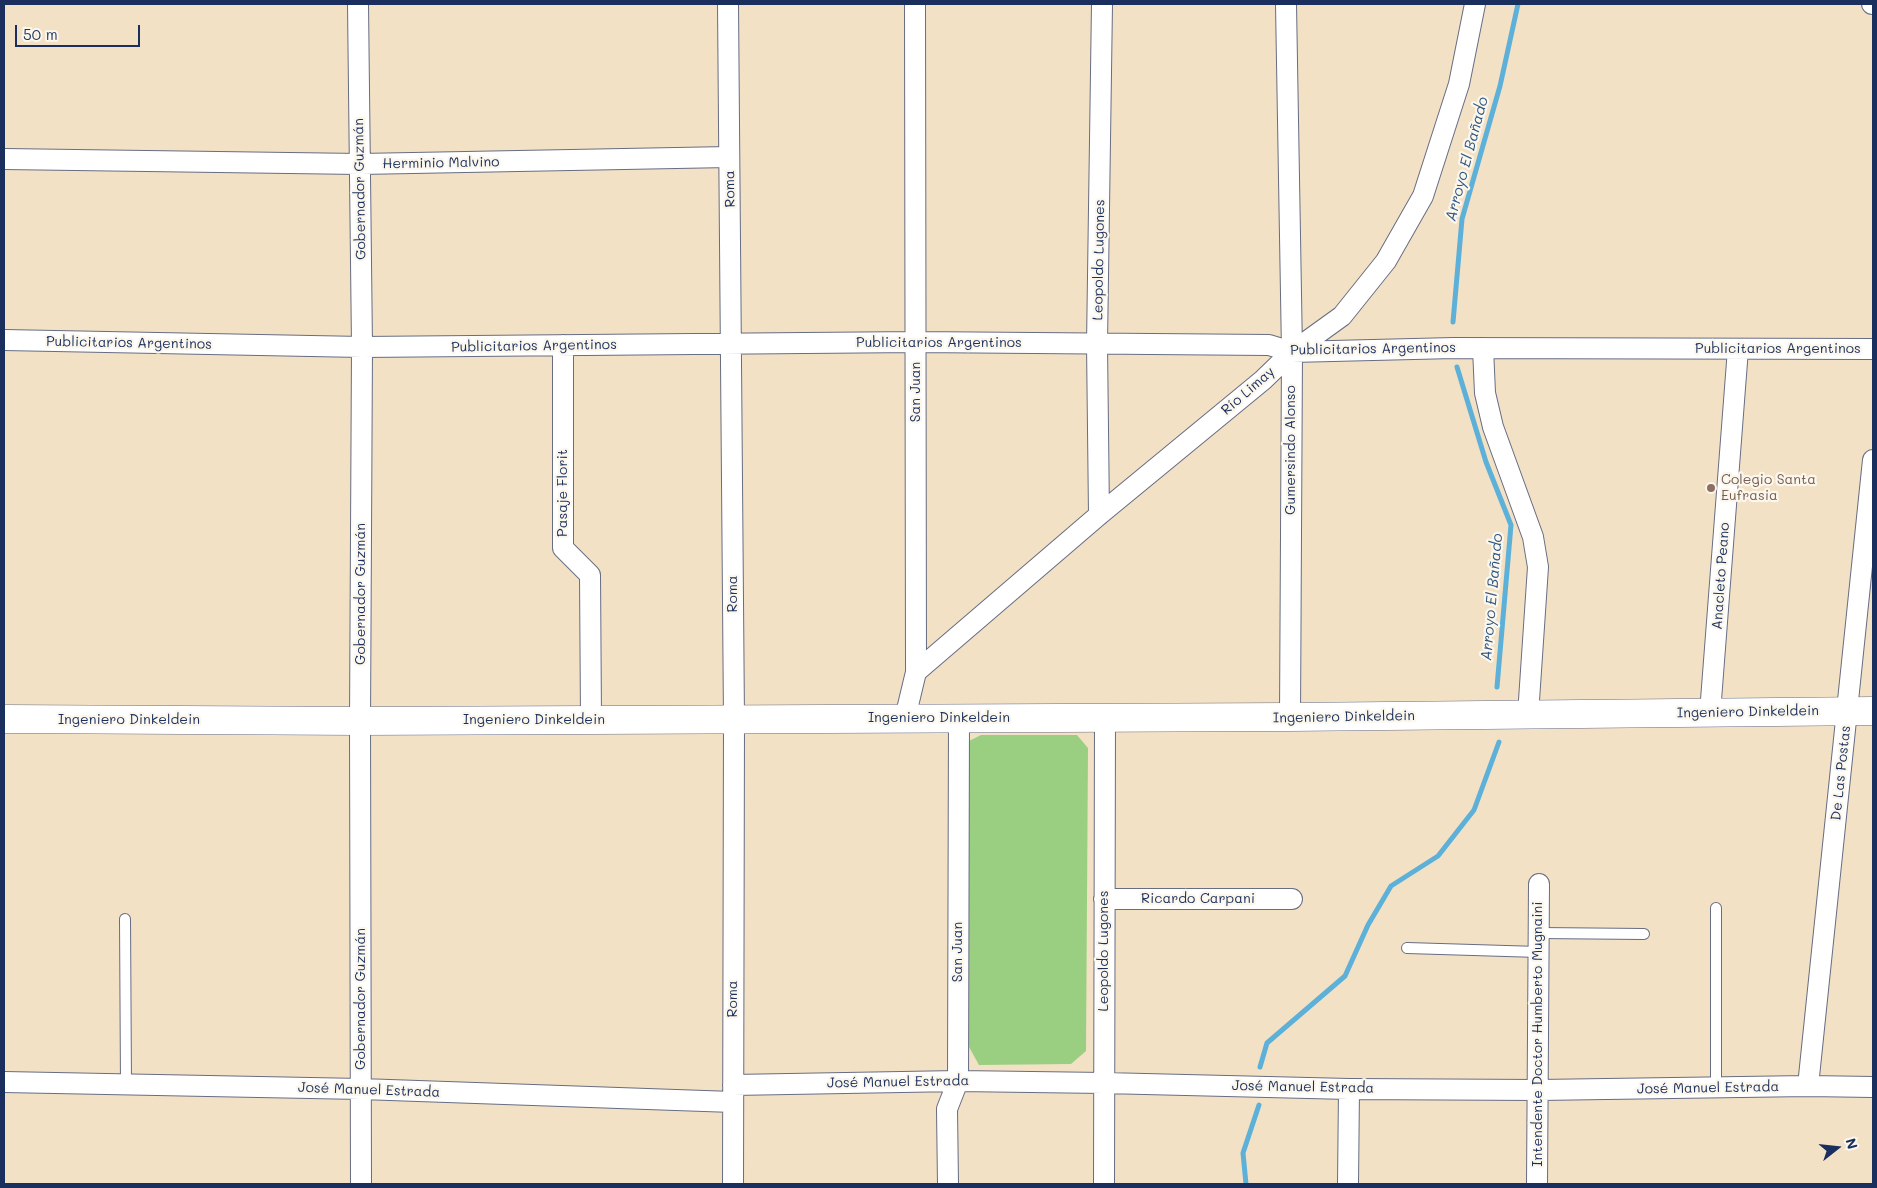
<!DOCTYPE html>
<html>
<head>
<meta charset="utf-8">
<style>
	body { margin:0 }
	#map { position:relative; width:1877px; height:1188px; overflow:hidden; background:#f3e1c6; font-family:Mali,sans-serif }
	canvas { display:block }
	.frame { position:absolute; inset:0; border:5px solid #1b2f5e; pointer-events:none }
	.north { position:absolute; left:1812px; top:1123px; width:50px; height:50px; -webkit-text-stroke:4px #fbf7ec; paint-order:stroke; rotate:74deg; font-size:14px; font-weight:700; line-height:20px; text-align:center; color:#1b2f5e }
	.north::after { content:''; display:block; margin:auto; width:18px; height:22px; background:#1b2f5e; clip-path:polygon(50% 0,100% 100%,50% 72%,0 100%) }
	.scale { position:absolute; left:15px; top:25px; width:125px; height:22px; box-sizing:border-box; border:2px solid #1b2f5e; border-top:0; padding-left:6px; font-size:15px; line-height:18px; white-space:nowrap; color:#1b2f5e; -webkit-text-stroke:4px #fbf7ec; paint-order:stroke }
</style>
</head>
<body>
<div id="map">
<canvas width="1877" height="1188"></canvas>
<div class="frame"></div>
<div class="north">N</div>
<div class="scale">50 m</div>
</div>
<script>
const ctx = document.querySelector('canvas').getContext('2d');
ctx.lineJoin = 'round';
function fill(path, color) {
  ctx.fillStyle = color;
  ctx.fill(path, 'evenodd');
}
function shape(rows) {
  const path = new Path2D();
  for (const r of rows) {
    path.moveTo(r[0], r[1]);
    for (let i = 2; i < r.length; i += 2) path.lineTo(r[i], r[i + 1]);
  }
  return path;
}
function strokePath(path, color, width, dash) {
  ctx.strokeStyle = color;
  ctx.lineWidth = width;
  ctx.lineCap = dash ? 'butt' : 'round';
  ctx.setLineDash(dash || []);
  ctx.stroke(path);
}
function drawText(font, color, halo, rows, align = 'center') {
  ctx.font = font + ' Mali,sans-serif';
  ctx.lineWidth = 4.5;
  ctx.setLineDash([]);
  ctx.textBaseline = 'middle';
  ctx.strokeStyle = halo;
  ctx.fillStyle = color;
  for (const [text, x, y, turn = 0] of rows) {
    ctx.save();
    ctx.translate(x, y);
    ctx.rotate((+turn || 0) * Math.PI / 180);
    ctx.textAlign = isNaN(turn) ? turn : align;
    if (halo) ctx.strokeText(text, 0, 0);
    ctx.fillText(text, 0, 0);
    ctx.restore();
  }
}
const green = shape([
	[981,735,1077,735,1088,748,1086,1051,1071,1064,979,1065,969,1047,969,741]
]);
const stream = shape([
	[1453,322,1462,219,1500,86,1518,4],
	[1457,367,1486,462,1511,525,1497,687],
	[1260,1067,1267,1043,1345,976,1368,925,1391,886,1438,856,1474,810,1499,742],
	[1246,1184,1243,1153,1259,1105]
]);
const service = shape([
	[1716,908,1716,1088],
	[125,919,126,1085],
	[1539,933,1644,934],
	[1407,948,1539,952]
]);
const minor = shape([
	[358,4,362,347,360,721,361,1184],
	[728,4,734,719,733,1184],
	[1286,4,1292,352,1290,717],
	[1872,4,1873,4],
	[4,159,360,164,729,157],
	[4,340,362,347,916,342,1269,345,1292,352,1454,348,1873,349],
	[563,345,563,548,590,575,591,719],
	[1483,348,1485,393,1493,427,1533,537,1538,567,1528,715],
	[1099,515,1097,344,1102,4],
	[916,672,1099,515,1263,380,1292,352,1342,316,1386,261,1423,196,1459,84,1475,4],
	[1710,713,1738,349],
	[905,718,916,672,915,4],
	[1104,899,1292,899],
	[4,1082,361,1089,733,1102],
	[733,1085,958,1081,1104,1083,1349,1089,1539,1090,1808,1086,1873,1087],
	[1808,1086,1873,460],
	[948,1184,947,1109,958,1081,959,718],
	[1104,1184,1105,718],
	[1348,1184,1349,1089],
	[1537,1184,1539,884]
]);
const secondary = shape([
	[4,719,360,721,1290,717,1873,711]
]);
const markers = [
	[1711,488,5,"#8d6e63"]
];
const streetNames = [
	["Herminio Malvino",441,163,-1],
	["Gobernador Guzmán",360,189,-91],
	["Roma",730,189,-91],
	["Leopoldo Lugones",1099,260,-89],
	["Publicitarios Argentinos",129,343,1],
	["Publicitarios Argentinos",939,343],
	["Publicitarios Argentinos",534,346,-1],
	["Publicitarios Argentinos",1373,349,-1],
	["Publicitarios Argentinos",1778,349],
	["Río Limay",1248,391,-41],
	["San Juan",916,392,-90],
	["Gumersindo Alonso",1291,450,-90],
	["Pasaje Florit",563,493,-90],
	["Anacleto Peano",1721,576,-86],
	["Gobernador Guzmán",361,594,-90],
	["Roma",733,594,-90],
	["Ingeniero Dinkeldein",1748,712,-1],
	["Ingeniero Dinkeldein",1344,717,-1],
	["Ingeniero Dinkeldein",939,718],
	["Ingeniero Dinkeldein",129,720],
	["Ingeniero Dinkeldein",534,720],
	["De Las Postas",1841,773,-84],
	["Ricardo Carpani",1198,899],
	["Leopoldo Lugones",1104,951,-90],
	["San Juan",958,952,-90],
	["Gobernador Guzmán",361,999,-90],
	["Roma",733,999,-90],
	["Intendente Doctor Humberto Mugnaini",1538,1034,-90],
	["José Manuel Estrada",898,1082,-1],
	["José Manuel Estrada",1303,1087,1],
	["José Manuel Estrada",1708,1088,-1],
	["José Manuel Estrada",369,1090,2]
];
const educationNames = [
	["Colegio Santa",1721,480],
	["Eufrasia",1721,496]
];
const waterNames = [
	["Arroyo El Bañado",1467,159,-75],
	["Arroyo El Bañado",1492,597,-85]
];
fill(green, '#9acf81');
strokePath(stream, '#5db1d9', 5);
strokePath(service, '#676d82', 12);
strokePath(minor, '#676d82', 22);
strokePath(secondary, '#676d82', 29);
strokePath(service, '#fff', 10);
strokePath(minor, '#fff', 20);
strokePath(secondary, '#fff', 28);
for (const [x, y, r, color] of markers) {
  const dot = new Path2D();
  dot.arc(x, y, r, 0, 2 * Math.PI);
  ctx.fillStyle = color;
  ctx.fill(dot);
  strokePath(dot, '#fbf7ec', 2);
}
drawText('14px', '#1b2f5e', '#fbf7ec', streetNames);
drawText('14px', '#785e54', '#fbf7ec', educationNames, 'left');
drawText('italic 15px', '#2f5683', '#fbf7ec', waterNames);
</script>
</body>
</html>
